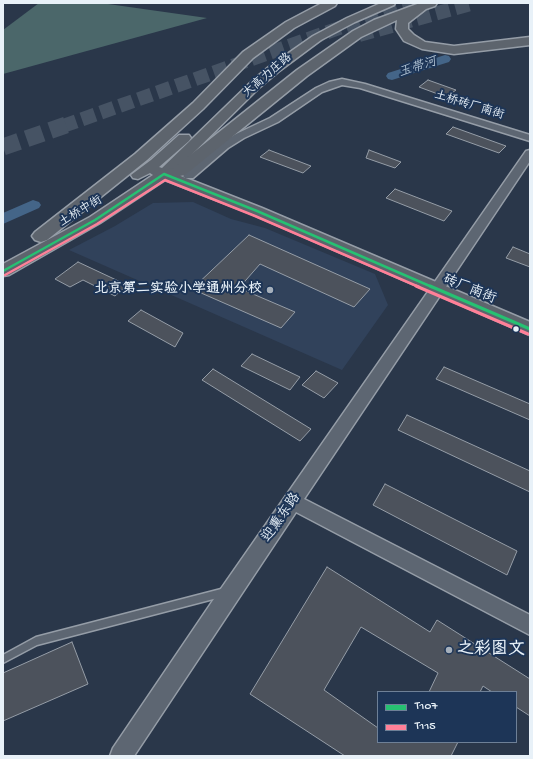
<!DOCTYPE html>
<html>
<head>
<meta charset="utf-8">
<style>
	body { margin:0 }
	#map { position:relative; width:533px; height:759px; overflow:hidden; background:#2a374a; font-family:"Gochi Hand",sans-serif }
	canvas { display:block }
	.frame { position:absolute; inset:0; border:4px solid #e8f1f8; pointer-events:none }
	.legend { position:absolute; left:377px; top:691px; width:140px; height:52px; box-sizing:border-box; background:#1d3557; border:1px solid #6e8097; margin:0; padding:5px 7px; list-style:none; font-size:12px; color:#e8f1f8 }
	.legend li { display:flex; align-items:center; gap:8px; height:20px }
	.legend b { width:20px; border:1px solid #6e8097 }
</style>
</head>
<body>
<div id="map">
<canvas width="533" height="759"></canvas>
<div class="frame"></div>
<ul class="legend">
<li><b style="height:5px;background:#26c172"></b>T107</li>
<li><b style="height:5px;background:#ff8098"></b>T115</li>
</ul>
</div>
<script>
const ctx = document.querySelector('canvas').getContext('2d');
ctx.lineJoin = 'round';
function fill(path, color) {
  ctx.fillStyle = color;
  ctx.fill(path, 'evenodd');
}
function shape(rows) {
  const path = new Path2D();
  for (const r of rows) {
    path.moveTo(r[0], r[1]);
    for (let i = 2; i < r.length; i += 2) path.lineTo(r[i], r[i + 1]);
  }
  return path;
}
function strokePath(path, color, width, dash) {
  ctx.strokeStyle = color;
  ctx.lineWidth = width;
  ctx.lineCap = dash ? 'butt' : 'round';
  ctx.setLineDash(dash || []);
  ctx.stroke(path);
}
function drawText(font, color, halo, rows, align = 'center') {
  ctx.font = font + ' "Gochi Hand","LXGW WenKai TC",sans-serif';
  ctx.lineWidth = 4;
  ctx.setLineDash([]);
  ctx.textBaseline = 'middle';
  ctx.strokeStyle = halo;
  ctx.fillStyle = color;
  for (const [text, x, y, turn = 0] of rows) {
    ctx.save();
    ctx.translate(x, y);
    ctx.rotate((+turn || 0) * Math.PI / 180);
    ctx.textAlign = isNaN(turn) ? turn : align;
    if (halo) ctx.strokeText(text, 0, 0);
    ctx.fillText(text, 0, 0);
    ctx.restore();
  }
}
const built = shape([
	[193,202,231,219,265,228,375,274,388,305,342,370,69,250,115,226,153,203]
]);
const green = shape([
	[39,3,101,3,207,18,3,74,3,30]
]);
const river = shape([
	[445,55,449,56,451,59,449,62,392,80,388,79,386,76,388,73,445,55],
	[33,200,39,202,41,205,39,208,3,224,3,213,33,200]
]);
const building = shape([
	[428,80,456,90,446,97,419,87,428,80],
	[453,127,506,146,499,153,446,134,453,127],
	[269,150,311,166,303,173,260,157,269,150],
	[369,150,401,162,395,168,366,158,369,150],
	[395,189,452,211,444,221,386,198,395,189],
	[249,235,370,289,354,307,260,264,239,288,295,312,281,328,192,289,249,235],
	[513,247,530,254,530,267,506,258,513,247],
	[78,262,127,285,115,296,83,280,70,287,55,279,78,262],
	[141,310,183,333,175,347,128,321,141,310],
	[252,354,300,377,290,390,241,366,252,354],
	[444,367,530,404,530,420,436,379,444,367],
	[213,369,311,429,300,441,202,380,213,369],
	[316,371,338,383,324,398,302,385,316,371],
	[407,415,530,471,530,492,398,430,407,415],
	[385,484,517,551,507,575,373,505,385,484],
	[327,567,430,632,437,620,530,679,530,716,516,707,516,692,492,692,483,686,480,692,429,692,438,673,361,627,324,690,378,728,378,742,458,742,451,756,345,756,250,694,327,567],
	[72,642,88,684,3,721,3,673,72,642]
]);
const motorwayTunnelFar1 = shape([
	[359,35,474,3],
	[63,126,410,3]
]);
const motorwayTunnel = shape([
	[3,147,66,125]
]);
const service = shape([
	[225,588,228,589,229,592,228,595,225,596,37,645,3,663,3,655,36,637,225,588]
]);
const tertiary = shape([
	[342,79,365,84,530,135,530,141,360,88,342,85,322,92,278,122,244,138,228,148,193,178,185,178,183,176,220,144,236,134,270,118,316,88,329,82,342,79],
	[530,150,530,161,304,499,530,615,530,635,296,512,134,756,110,756,113,748,218,593,526,151,530,150]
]);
const primary = shape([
	[381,3,395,3,394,5,355,22,321,40,278,72,260,87,173,173,262,208,530,322,530,335,252,214,165,180,100,223,9,275,3,276,3,264,90,217,153,175,150,173,138,179,133,178,131,175,151,160,179,135,189,135,191,138,189,141,159,167,162,168,252,81,270,66,313,36,347,18,381,3]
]);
const motorway = shape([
	[322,3,337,3,335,6,294,28,253,58,203,109,147,160,47,240,41,242,35,240,32,236,35,232,135,154,193,103,243,52,286,22,322,3],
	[420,3,437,3,435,6,426,9,408,23,408,29,414,35,425,42,454,46,530,37,530,45,454,54,422,49,404,41,396,29,397,20,361,37,307,76,185,175,164,179,158,177,156,174,158,171,174,168,297,70,353,31,374,20,420,3]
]);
const bus1Far1 = shape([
	[3,271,95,220,164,174,257,211,432,287]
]);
const bus1 = shape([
	[430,286,530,329]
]);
const bus2Far1 = shape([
	[5,275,97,224,165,180,255,216,419,287]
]);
const bus2 = shape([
	[416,286,528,334]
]);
const markers = [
	[270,290,4,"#a6b0bb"],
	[516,329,3.5,"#e8f1f8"],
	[449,650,4,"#a6b0bb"]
];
const farStreetnames = [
	["大高力庄路",268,76,-41],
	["土桥砖厂南街",469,106,17],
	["土桥中街",81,212,-31]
];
const farWaternames = [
	["玉带河",418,68,-18]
];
const poiNames = [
	["北京第二实验小学通州分校",262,290]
];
const streetNames = [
	["砖厂南街",469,290,22],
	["迎熏东路",282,518,-55]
];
const nearPoinames = [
	["之彩图文",457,650]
];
fill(built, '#31425b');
fill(green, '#4b676a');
fill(river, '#446588');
fill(building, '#4c525c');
strokePath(building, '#959da7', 1);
strokePath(motorwayTunnelFar1, '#465364', 14, [14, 6]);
strokePath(motorwayTunnel, '#465364', 17, [17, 8]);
strokePath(service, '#959da7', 3);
strokePath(tertiary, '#959da7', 3);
strokePath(primary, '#959da7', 3);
strokePath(motorway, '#959da7', 3);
fill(service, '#5d6672');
fill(tertiary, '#5d6672');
fill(primary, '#5d646d');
fill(motorway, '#5d646d');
strokePath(bus1Far1, '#26c172', 2.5);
strokePath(bus1, '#26c172', 3);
strokePath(bus2Far1, '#ff8098', 2.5);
strokePath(bus2, '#ff8098', 3);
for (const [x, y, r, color] of markers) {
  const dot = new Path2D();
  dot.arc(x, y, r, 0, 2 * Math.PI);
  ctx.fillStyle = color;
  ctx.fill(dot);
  strokePath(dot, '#1d3557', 1.5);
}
drawText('12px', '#e8f1f8', '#1d3557', farStreetnames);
drawText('italic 13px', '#b0c2d3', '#1d3557', farWaternames);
drawText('bold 14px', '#e8f1f8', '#1d3557', poiNames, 'right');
drawText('14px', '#e8f1f8', '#1d3557', streetNames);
drawText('bold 17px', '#e8f1f8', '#1d3557', nearPoinames, 'left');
</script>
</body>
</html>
